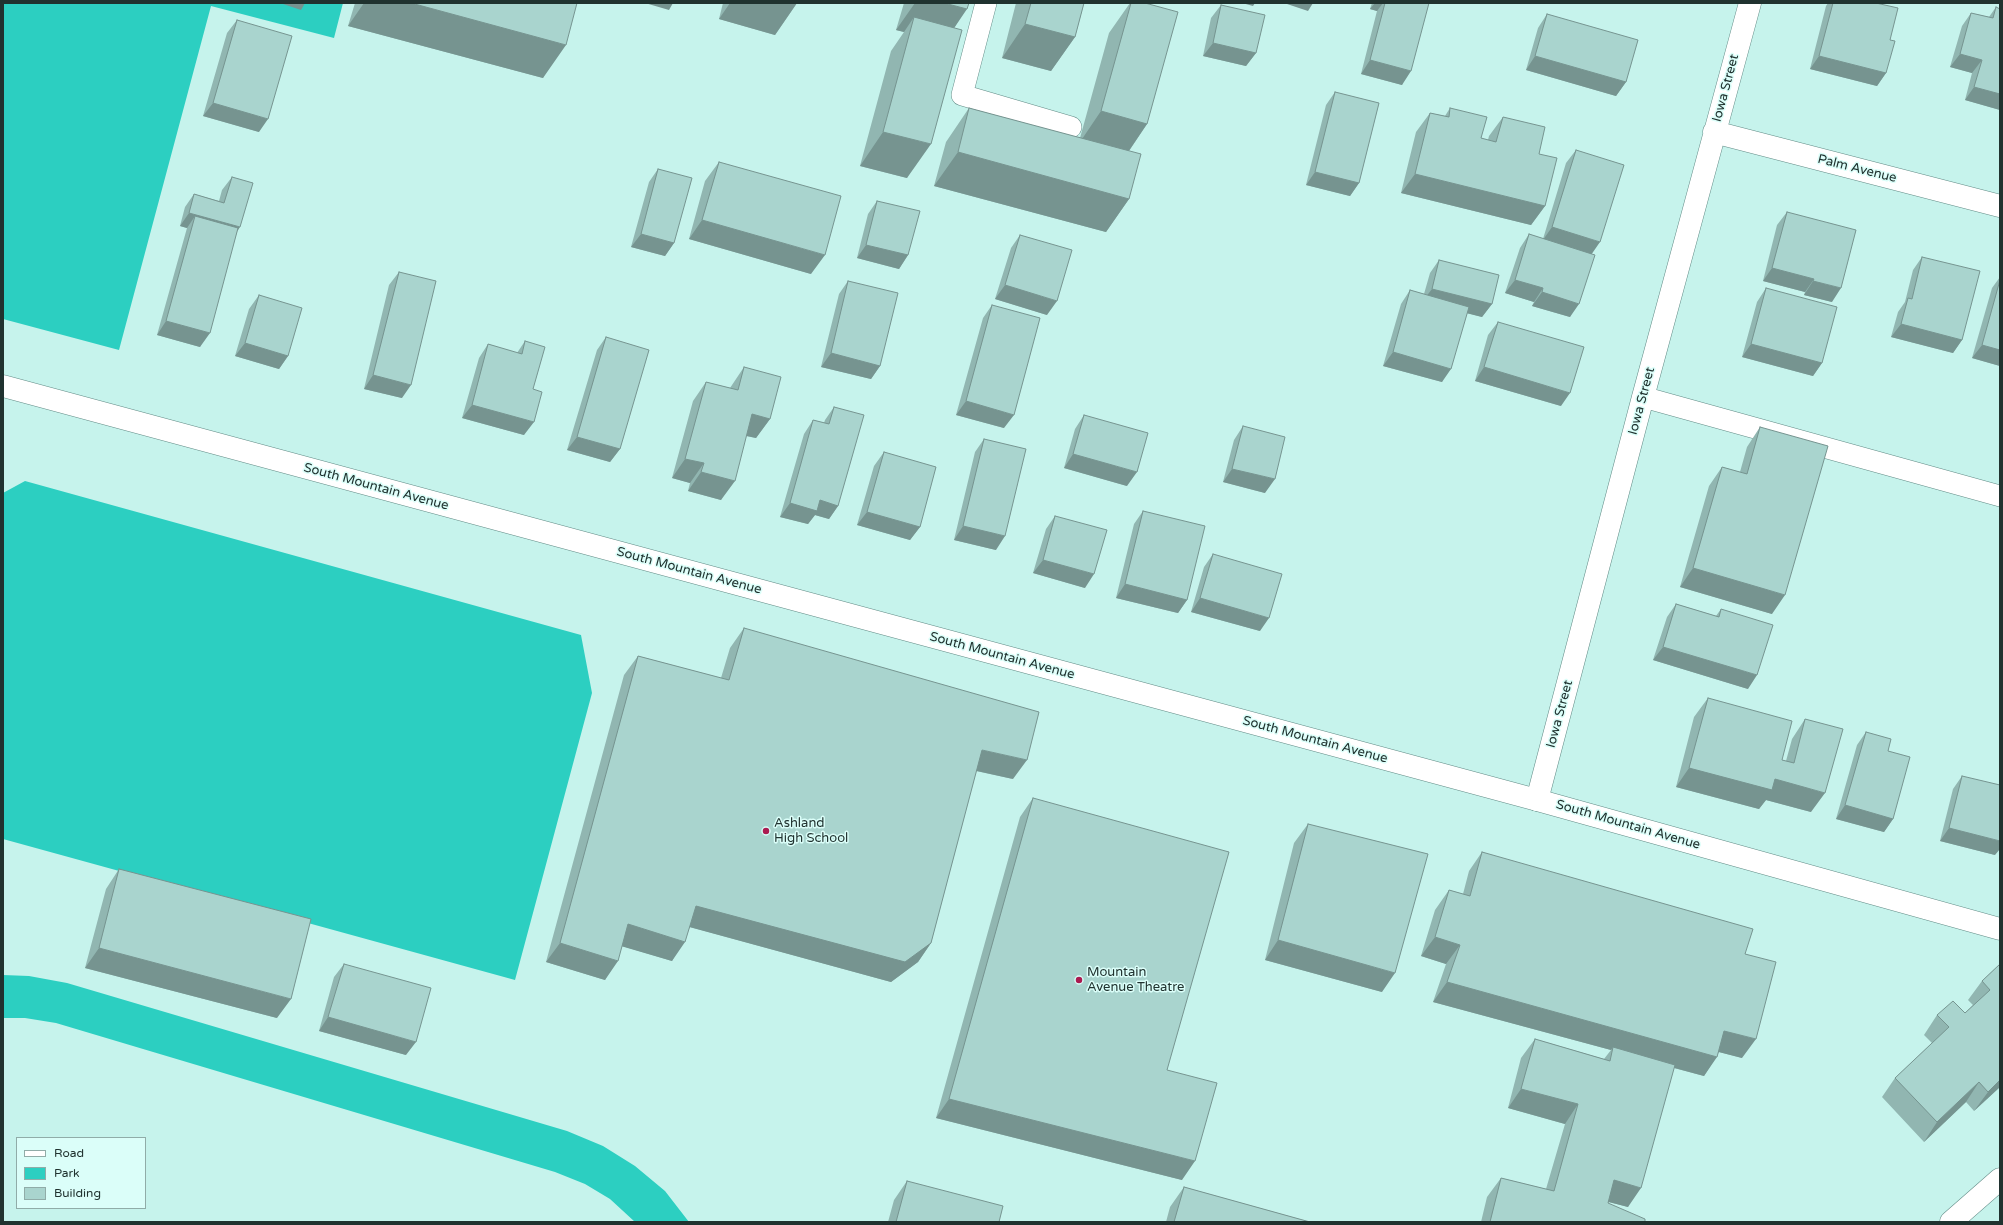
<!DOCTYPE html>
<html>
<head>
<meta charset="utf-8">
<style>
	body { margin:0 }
	#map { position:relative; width:2003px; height:1225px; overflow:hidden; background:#c6f3ec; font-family:"Varela Round",sans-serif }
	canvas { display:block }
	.frame { position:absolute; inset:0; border:4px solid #20322f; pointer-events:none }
	.legend { position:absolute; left:16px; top:1137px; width:130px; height:72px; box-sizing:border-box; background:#dbfef9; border:1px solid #90aca8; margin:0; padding:5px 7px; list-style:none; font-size:12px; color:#20322f }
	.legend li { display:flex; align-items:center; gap:8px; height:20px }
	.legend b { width:20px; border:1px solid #90aca8 }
</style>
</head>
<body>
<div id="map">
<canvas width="2003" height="1225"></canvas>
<div class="frame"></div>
<ul class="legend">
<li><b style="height:5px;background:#fff"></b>Road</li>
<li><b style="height:11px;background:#2ccfc1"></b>Park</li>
<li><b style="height:11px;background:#a9d4ce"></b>Building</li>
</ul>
</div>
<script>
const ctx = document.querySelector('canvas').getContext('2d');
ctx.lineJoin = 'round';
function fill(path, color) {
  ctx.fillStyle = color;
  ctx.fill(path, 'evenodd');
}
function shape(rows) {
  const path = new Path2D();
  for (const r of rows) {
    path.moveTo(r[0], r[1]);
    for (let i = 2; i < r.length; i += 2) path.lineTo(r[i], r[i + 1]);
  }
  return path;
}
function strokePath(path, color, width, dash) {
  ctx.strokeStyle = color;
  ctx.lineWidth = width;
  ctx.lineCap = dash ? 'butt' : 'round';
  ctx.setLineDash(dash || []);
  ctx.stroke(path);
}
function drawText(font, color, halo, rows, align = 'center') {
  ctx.font = font + ' "Varela Round",sans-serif';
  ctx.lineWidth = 3;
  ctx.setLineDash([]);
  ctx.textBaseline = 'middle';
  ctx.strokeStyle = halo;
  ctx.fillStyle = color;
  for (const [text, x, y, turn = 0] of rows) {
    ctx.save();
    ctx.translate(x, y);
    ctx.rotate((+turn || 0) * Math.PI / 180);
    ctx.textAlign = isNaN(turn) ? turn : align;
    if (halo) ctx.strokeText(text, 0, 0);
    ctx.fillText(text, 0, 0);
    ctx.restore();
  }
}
const green = shape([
	[3,3,343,3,334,38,211,6,119,350,3,319],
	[25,481,581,635,592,693,515,980,3,839,3,493],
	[3,975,29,976,67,983,567,1131,603,1146,635,1166,665,1191,689,1222,635,1222,610,1199,585,1184,555,1172,56,1023,25,1018,3,1018]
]);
const service = shape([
	[986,3,962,95,1071,127],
	[1643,397,2000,496]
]);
const minor = shape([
	[1714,132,2000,206],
	[1537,800,1643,397,1750,3]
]);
const tertiary = shape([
	[3,386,1537,800,2000,929]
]);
const primary = shape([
	[1951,1222,2000,1179]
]);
const wall = shape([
	[355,3,577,3,543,78,348,26],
	[723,3,797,3,775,35,719,19],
	[904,3,969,3,954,28,907,178,860,166,891,51,904,32,896,30],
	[1016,3,1084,3,1075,37,1051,71,1002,58],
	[1130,3,1145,3,1147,124,1129,151,1129,199,1106,232,934,186,946,142,969,108,1080,138,1109,33],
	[1372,3,1429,3,1402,85,1361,74,1377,11,1370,9],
	[1828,3,1876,3,1886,73,1877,86,1810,69,1826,6],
	[1221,5,1256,53,1246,66,1203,56,1211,18],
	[1996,7,2000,9,2000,110,1965,100,1972,73,1950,67,1962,26,1971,13,1989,17],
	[1547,14,1626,82,1616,96,1526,70,1538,28],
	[237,20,259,132,203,116,227,33],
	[1335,92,1359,183,1350,196,1306,185,1326,105],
	[1450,108,1481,138,1488,140,1489,136,1503,117,1539,154,1545,206,1531,225,1401,193,1416,132,1430,113,1445,116],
	[1576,150,1591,254,1570,317,1532,306,1534,302,1505,293,1520,248,1529,234,1543,239,1566,163],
	[719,162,811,274,689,239,705,181],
	[658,169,674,243,665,256,631,247,649,182],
	[232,177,237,232,200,347,157,335,187,228,180,226,185,207,194,194,219,201,222,190],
	[877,201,908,255,899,269,857,258,868,214],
	[1787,212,1832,302,1804,295,1805,292,1763,281,1777,225],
	[1020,235,1047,315,995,299,1011,248],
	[1922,257,1962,340,1953,353,1891,337,1898,312,1905,302,1913,270],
	[1439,260,1492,304,1482,317,1467,313,1442,382,1383,366,1401,304,1410,290,1424,294,1430,273],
	[399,272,402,398,364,389,389,285],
	[2000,277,2000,366,1972,358,1992,288],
	[848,281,880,366,871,379,821,367,839,294],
	[1766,288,1822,363,1813,376,1742,357,1757,302],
	[259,295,288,356,279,369,235,356,249,309],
	[992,305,1004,428,956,415,983,318],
	[1498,322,1561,406,1475,381,1488,335],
	[606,337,620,449,610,462,567,450,597,350],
	[525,341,533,389,524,435,462,418,479,358,488,344,517,353],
	[744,367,770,419,756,438,746,436,721,500,688,491,690,483,672,478,693,401,706,382,730,388],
	[834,407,838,506,829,519,815,515,808,524,780,517,804,434,813,420,824,423,825,420],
	[1084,415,1127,486,1064,468,1075,429],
	[1243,426,1265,493,1223,482,1234,440],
	[1760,427,1772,614,1680,587,1709,486,1722,467,1740,472,1747,447],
	[984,439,996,550,954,540,975,452],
	[884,452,920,527,910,540,857,525,874,466],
	[1143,511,1187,600,1178,613,1116,598,1134,524],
	[1055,516,1085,588,1033,573,1046,529],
	[1213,554,1260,631,1191,612,1204,567],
	[1676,604,1716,616,1721,609,1748,689,1653,660,1667,617],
	[744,628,1013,779,976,771,931,943,918,962,891,982,690,927,672,961,622,946,605,980,546,962,624,675,638,656,721,678,730,648],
	[1708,698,1782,760,1786,761,1792,739,1805,719,1811,812,1766,800,1759,809,1676,787,1694,717],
	[1866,732,1888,751,1893,819,1884,832,1836,819,1857,745],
	[1962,776,1995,855,1940,841,1953,789],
	[1033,798,1167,1070,1182,1180,936,1118,1020,817],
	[1308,824,1382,992,1265,960,1294,843],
	[1482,852,1745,954,1742,1058,1719,1052,1704,1076,1674,1068,1628,1207,1609,1202,1608,1203,1645,1222,1481,1222,1487,1197,1501,1178,1546,1189,1565,1124,1508,1108,1521,1058,1535,1039,1604,1059,1611,1050,1433,1002,1446,964,1421,956,1435,910,1449,890,1463,894,1469,871],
	[119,869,277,1018,85,968,106,889],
	[344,964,406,1055,319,1031,334,977],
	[2000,964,2000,1087,1974,1111,1966,1102,1924,1142,1882,1097,1895,1078,1932,1043,1924,1035,1937,1015,1965,1013,1973,1005,1968,1000,1982,981],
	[907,1181,999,1222,888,1222,894,1200],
	[1184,1187,1310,1222,1166,1222,1170,1207]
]);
const shadedWall = shape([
	[280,3,305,3,301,10],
	[364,3,411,3,566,45,543,78,348,26],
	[645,3,673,3,669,10],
	[730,3,797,3,775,35,719,19],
	[915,3,944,3,967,9,944,43,914,17,904,32,896,30],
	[1242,3,1255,3,1253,6],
	[1284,3,1313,3,1308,11],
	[1375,3,1383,3,1377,11,1370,9],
	[1025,24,1075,37,1051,71,1002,58],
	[1213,43,1256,53,1246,66,1203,56],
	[1960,54,1982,60,1972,73,1950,67],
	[1535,56,1626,82,1616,96,1526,70],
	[1819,56,1886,73,1877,86,1810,69],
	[1370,60,1411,71,1402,85,1361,74],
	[1974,87,2000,94,2000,110,1965,100],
	[213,103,268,119,259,132,203,116],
	[1101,111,1147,124,1124,158,1078,145],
	[883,132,931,144,907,178,860,166],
	[958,152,1129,199,1106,232,934,186],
	[1315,172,1359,183,1350,196,1306,185],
	[1415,174,1545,206,1531,225,1401,193],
	[189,213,240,227,231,241,195,216,187,228,180,226],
	[702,220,825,255,811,274,689,239],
	[1552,227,1600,242,1591,255,1543,240],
	[641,234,674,243,665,256,631,247],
	[866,245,908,255,899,269,857,258],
	[1772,268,1814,279,1805,292,1763,281],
	[1515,280,1543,288,1534,302,1505,293],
	[1813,281,1841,288,1832,302,1804,295],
	[1005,285,1057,301,1047,315,995,299],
	[1432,289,1492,304,1482,317,1422,302],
	[1542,292,1579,304,1570,317,1532,306],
	[166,321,210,333,200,347,157,335],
	[1901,324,1962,340,1953,353,1891,337],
	[245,343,288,356,279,369,235,356],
	[1751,344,1822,363,1813,376,1742,357],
	[1982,345,2000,350,2000,366,1972,358],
	[1393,352,1451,369,1442,382,1383,366],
	[831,353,880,366,871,379,821,367],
	[1484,367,1570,393,1561,406,1475,381],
	[373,375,411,385,402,398,364,389],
	[966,401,1014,415,1004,428,956,415],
	[472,405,534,422,524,435,462,418],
	[752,414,770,419,756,438,738,434],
	[577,437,620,449,610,462,567,450],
	[1073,454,1137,472,1127,486,1064,468],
	[685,459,704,463,690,483,672,478],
	[1232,469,1275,479,1265,493,1223,482],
	[701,472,735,481,721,500,688,491],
	[820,500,838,506,829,519,815,515,808,524,780,517,790,503],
	[867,512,920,527,910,540,857,525],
	[963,526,1005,536,996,550,954,540],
	[1043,560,1094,574,1085,588,1033,573],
	[1693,568,1785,595,1772,614,1680,587],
	[1125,584,1187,600,1178,613,1116,598],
	[1200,598,1269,618,1260,631,1191,612],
	[1663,647,1757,675,1748,689,1653,660],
	[982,750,1027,760,1013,779,968,769],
	[1689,768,1775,779,1825,793,1811,812,1766,800,1759,809,1676,787],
	[1845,805,1893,819,1884,832,1836,819],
	[1949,828,2000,841,2000,849,1995,855,1940,841],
	[696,906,931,943,918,962,891,982,682,925],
	[628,924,685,942,672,961,614,944],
	[1435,937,1460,945,1446,964,1421,956],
	[1278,940,1395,973,1382,992,1265,960],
	[560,943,618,961,605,980,546,962],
	[99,948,291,999,277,1018,85,968],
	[1447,982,1717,1057,1704,1076,1612,1051,1613,1047,1611,1050,1433,1002],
	[328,1017,416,1042,406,1055,319,1031],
	[1724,1031,1756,1039,1742,1058,1711,1050],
	[2000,1080,2000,1087,1974,1111,1988,1092],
	[1979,1082,1966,1102,1924,1142,1937,1122],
	[1521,1089,1578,1104,1565,1124,1508,1108],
	[949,1099,1195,1161,1182,1180,936,1118],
	[1614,1180,1641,1188,1628,1207,1601,1200]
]);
const building = shape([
	[411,3,577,3,566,45,411,3],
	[944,3,969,3,967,9,944,3],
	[1031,3,1084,3,1075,37,1025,24,1031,3],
	[1131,3,1145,3,1178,12,1147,124,1101,111,1131,3],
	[1385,3,1429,3,1411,71,1370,60,1385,3],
	[1833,3,1876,3,1898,8,1890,40,1895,41,1886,73,1819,56,1833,3],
	[1221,5,1265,15,1256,53,1213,43,1221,5],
	[1996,7,2000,9,2000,94,1974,87,1982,60,1960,54,1971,13,1993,18,1996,7],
	[1547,14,1638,40,1626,82,1535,56,1547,14],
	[914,17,962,30,931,144,883,132,914,17],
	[237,20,292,36,268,119,213,103,237,20],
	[1335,92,1379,103,1359,183,1315,172,1335,92],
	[969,108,1141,154,1129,199,958,152,969,108],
	[1450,108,1487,117,1481,138,1496,142,1503,117,1545,127,1539,154,1557,158,1545,206,1415,174,1430,113,1449,117,1450,108],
	[1576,150,1624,165,1600,242,1552,227,1576,150],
	[719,162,841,196,825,255,702,220,719,162],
	[658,169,692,178,674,243,641,234,658,169],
	[232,177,253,183,240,227,189,213,194,194,224,203,232,177],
	[877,201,920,211,908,255,866,245,877,201],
	[1787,212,1856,230,1841,288,1813,281,1814,279,1772,268,1787,212],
	[195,216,238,228,210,333,166,321,195,216],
	[1529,234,1595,255,1579,304,1542,292,1543,288,1515,280,1529,234],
	[1020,235,1072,250,1057,301,1005,285,1020,235],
	[1922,257,1980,271,1962,340,1901,324,1908,298,1912,299,1922,257],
	[1439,260,1499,275,1492,304,1432,289,1439,260],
	[399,272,436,281,411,385,373,375,399,272],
	[2000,280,2000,350,1982,345,2000,280],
	[848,281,898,293,880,366,831,353,848,281],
	[1766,288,1837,307,1822,363,1751,344,1766,288],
	[1410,290,1469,307,1451,369,1393,352,1410,290],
	[259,295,302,308,288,356,245,343,259,295],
	[992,305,1040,318,1014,415,966,401,992,305],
	[1498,322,1584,347,1570,393,1484,367,1498,322],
	[606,337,649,350,620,449,577,437,606,337],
	[525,341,545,347,533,389,542,392,534,422,472,405,488,344,522,354,525,341],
	[744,367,781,377,770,419,752,414,735,481,701,472,704,463,685,459,706,382,738,390,744,367],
	[834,407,864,415,838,506,820,500,817,511,790,503,813,420,829,424,834,407],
	[1084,415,1148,433,1137,472,1073,454,1084,415],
	[1243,426,1285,437,1275,479,1232,469,1243,426],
	[1760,427,1828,446,1785,595,1693,568,1722,467,1747,474,1760,427],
	[984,439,1026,449,1005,536,963,526,984,439],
	[884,452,936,467,920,527,867,512,884,452],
	[1143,511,1205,526,1187,600,1125,584,1143,511],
	[1055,516,1107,530,1094,574,1043,560,1055,516],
	[1213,554,1282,574,1269,618,1200,598,1213,554],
	[1676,604,1719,617,1721,609,1773,625,1757,675,1663,647,1676,604],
	[744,628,1039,712,1027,760,982,750,931,943,905,962,696,906,685,942,628,924,618,961,560,943,638,656,729,680,744,628],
	[1708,698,1792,721,1782,760,1794,763,1805,719,1843,729,1825,793,1775,779,1772,790,1689,768,1708,698],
	[1866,732,1891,739,1888,751,1910,757,1893,819,1845,805,1866,732],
	[1962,776,2000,785,2000,841,1949,828,1962,776],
	[1033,798,1229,852,1167,1070,1217,1083,1195,1161,949,1099,1033,798],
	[1308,824,1428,854,1395,973,1278,940,1308,824],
	[1482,852,1753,929,1745,954,1776,962,1756,1039,1724,1031,1717,1057,1447,982,1460,945,1435,937,1449,890,1470,896,1482,852],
	[119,869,311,919,291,999,99,948,119,869],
	[344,964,431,988,416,1042,328,1017,344,964],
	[2000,964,2000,1080,1988,1092,1979,1082,1937,1122,1895,1078,1949,1027,1937,1015,1953,1001,1965,1013,1990,990,1982,981,2000,964],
	[1535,1039,1610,1061,1613,1047,1675,1065,1641,1188,1614,1180,1608,1203,1645,1219,1645,1222,1490,1222,1501,1178,1554,1191,1578,1104,1521,1089,1535,1039],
	[907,1181,1003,1206,999,1222,896,1222,907,1181],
	[1184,1187,1310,1222,1174,1222,1184,1187]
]);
const markers = [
	[766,831,4,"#ab1a50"],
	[1079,980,4,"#ab1a50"]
];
const streetNames = [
	["Iowa Street",1726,88,-75],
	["Palm Avenue",1857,169,14],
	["Iowa Street",1642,401,-75],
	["South Mountain Avenue",376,487,15],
	["South Mountain Avenue",689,571,15],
	["South Mountain Avenue",1002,656,15],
	["Iowa Street",1560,714,-75],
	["South Mountain Avenue",1315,740,15],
	["South Mountain Avenue",1628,825,16]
];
const poiNames = [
	["Ashland",774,824],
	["High School",774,839],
	["Mountain",1087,973],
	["Avenue Theatre",1087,988]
];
fill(green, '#2ccfc1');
strokePath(service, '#638c87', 22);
strokePath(minor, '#638c87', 23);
strokePath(tertiary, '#638c87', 23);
strokePath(primary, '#638c87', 23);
strokePath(service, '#fff', 21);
strokePath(minor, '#fff', 22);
strokePath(tertiary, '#fff', 22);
strokePath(primary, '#fff', 22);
fill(wall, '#91b6b1');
fill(shadedWall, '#769490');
fill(building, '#a9d4ce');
strokePath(building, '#769490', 1);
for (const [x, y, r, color] of markers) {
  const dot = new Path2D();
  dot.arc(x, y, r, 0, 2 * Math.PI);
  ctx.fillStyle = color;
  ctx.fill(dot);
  strokePath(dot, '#dbfef9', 1.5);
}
drawText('13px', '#20322f', '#dbfef9', streetNames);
drawText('13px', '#20322f', '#dbfef9', poiNames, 'left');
</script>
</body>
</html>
